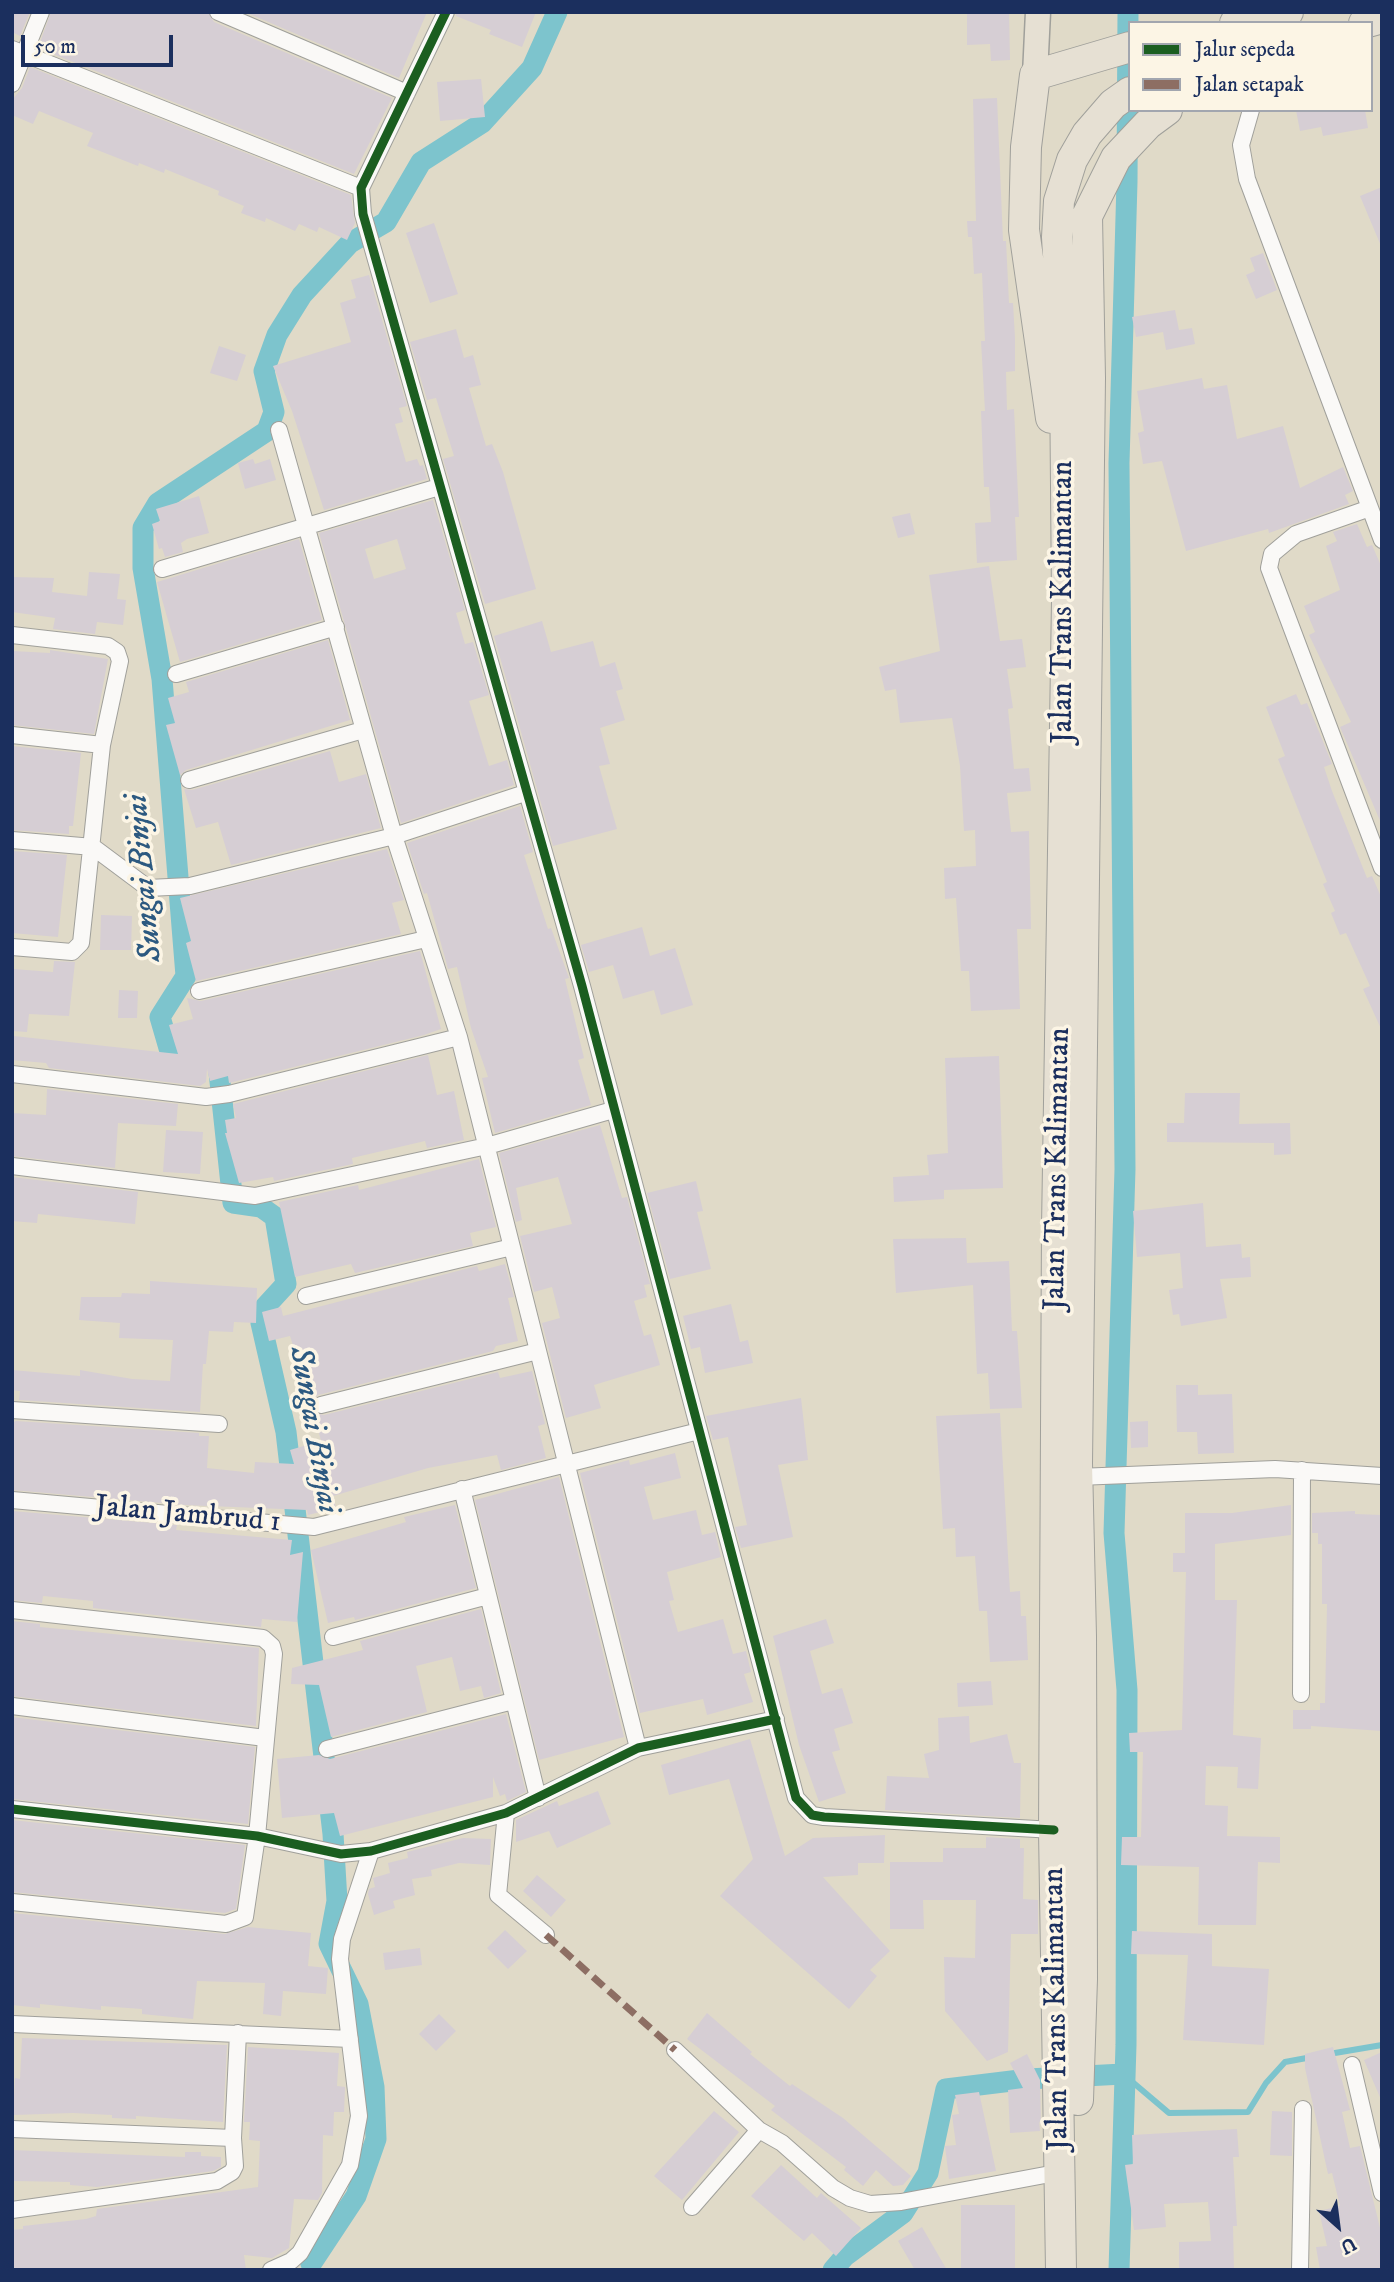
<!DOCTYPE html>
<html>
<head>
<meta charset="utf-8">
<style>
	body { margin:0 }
	#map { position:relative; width:1394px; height:2282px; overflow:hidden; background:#e0dac8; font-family:"IM FELL DW Pica",serif }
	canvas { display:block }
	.frame { position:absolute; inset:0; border:14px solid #1b2f5e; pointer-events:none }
	.legend { position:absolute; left:1128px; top:21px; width:245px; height:91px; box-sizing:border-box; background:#fcf5e5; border:2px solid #a2a6af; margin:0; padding:9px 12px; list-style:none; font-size:21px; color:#1b2f5e }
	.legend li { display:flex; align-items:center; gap:14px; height:35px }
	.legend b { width:35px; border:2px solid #a2a6af }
	.north { position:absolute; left:1303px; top:2191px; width:70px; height:70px; -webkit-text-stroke:5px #fcf5e5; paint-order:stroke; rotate:152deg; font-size:19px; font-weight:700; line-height:28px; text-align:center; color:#1b2f5e }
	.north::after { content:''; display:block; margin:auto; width:24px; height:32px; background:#1b2f5e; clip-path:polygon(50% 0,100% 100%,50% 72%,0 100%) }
	.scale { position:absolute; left:21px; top:35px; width:152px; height:32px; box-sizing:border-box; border:4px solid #1b2f5e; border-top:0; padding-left:9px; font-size:21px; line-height:24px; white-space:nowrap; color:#1b2f5e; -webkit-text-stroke:5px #fcf5e5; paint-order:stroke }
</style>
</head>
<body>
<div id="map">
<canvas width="1394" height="2282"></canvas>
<div class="frame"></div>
<ul class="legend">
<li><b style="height:9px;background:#1b5e20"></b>Jalur sepeda</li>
<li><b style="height:9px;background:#8d6e63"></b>Jalan setapak</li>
</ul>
<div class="north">U</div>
<div class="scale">50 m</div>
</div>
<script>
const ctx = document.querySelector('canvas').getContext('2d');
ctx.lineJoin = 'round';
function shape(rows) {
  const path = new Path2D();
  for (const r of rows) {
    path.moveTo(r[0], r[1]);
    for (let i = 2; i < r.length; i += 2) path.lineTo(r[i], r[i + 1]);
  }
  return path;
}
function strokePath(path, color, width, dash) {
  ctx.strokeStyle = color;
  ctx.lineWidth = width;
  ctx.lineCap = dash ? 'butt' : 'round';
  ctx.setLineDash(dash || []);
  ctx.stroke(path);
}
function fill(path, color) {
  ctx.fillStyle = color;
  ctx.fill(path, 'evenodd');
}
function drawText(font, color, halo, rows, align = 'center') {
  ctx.font = font + ' "IM FELL DW Pica",serif';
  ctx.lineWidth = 7;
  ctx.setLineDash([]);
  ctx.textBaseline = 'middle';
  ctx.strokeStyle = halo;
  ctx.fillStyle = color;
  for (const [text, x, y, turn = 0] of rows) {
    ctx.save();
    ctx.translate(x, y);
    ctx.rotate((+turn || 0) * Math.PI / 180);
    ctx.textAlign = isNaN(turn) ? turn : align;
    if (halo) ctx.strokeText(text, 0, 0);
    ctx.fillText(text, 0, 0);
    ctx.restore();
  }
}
const stream = shape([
	[1329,2054,1382,2045],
	[1123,2074,1169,2113,1248,2112,1266,2083,1285,2062,1312,2057]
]);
const canal = shape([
	[311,2264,356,2196,376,2139,374,2087,358,2004,329,1944,337,1901,333,1834,286,1432,261,1323,265,1307,286,1284,275,1217,261,1207,233,1203,218,1063,210,1053,169,1048,160,1017,186,976,162,679,143,568,143,528,158,503,267,431,274,412,264,371,277,335,302,295,350,243,386,222,421,162,482,123,532,68,557,12],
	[833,2270,845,2256,903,2213,928,2173,946,2089,1028,2079,1123,2074],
	[1119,2270,1126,2045,1127,1690,1114,1533,1125,1169,1119,463,1127,182,1128,12]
]);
const building = shape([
	[12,12,30,12,20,36,12,32],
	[51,12,208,12,214,22,392,98,354,174,38,48],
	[245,12,427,12,399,78],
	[456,12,536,12,522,47,489,34,491,30,456,16],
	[967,12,1009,12,1010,60,991,61,990,44,967,45],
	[30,67,351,195,355,223,347,240,319,227,317,232,299,224,295,231,266,218,265,222,241,213,244,206,218,195,219,191,165,169,164,173,139,163,138,166,87,146,93,133,39,111,33,124,12,115,12,100,22,88],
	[481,79,485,117,440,121,437,82],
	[997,98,1003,241,1006,241,1009,303,1013,303,1015,338,1015,371,1006,372,1007,410,1014,409,1019,517,1015,517,1017,560,977,563,975,523,991,522,989,487,984,487,981,411,985,411,981,341,985,341,982,273,974,274,972,237,968,237,967,221,976,221,973,99],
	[1296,110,1365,110,1368,128,1323,136,1321,127,1300,131],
	[1382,187,1382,246,1381,246,1360,196],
	[434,223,458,294,430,303,406,233],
	[1263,253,1277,290,1256,299,1246,275,1255,271,1250,258],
	[369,275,407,406,399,408,403,422,395,424,406,462,417,459,420,466,423,465,427,479,324,510,292,411,273,366,351,342,340,303,356,298,351,280],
	[1175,310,1179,330,1192,328,1195,344,1166,350,1163,332,1136,337,1132,317],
	[456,329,464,358,473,355,481,385,469,388,486,446,492,444,503,472,536,589,485,604,443,459,454,456,436,398,427,400,410,342],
	[219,346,246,355,237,381,210,373],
	[1202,378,1204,389,1227,385,1237,439,1283,426,1300,488,1343,467,1353,491,1345,495,1349,504,1269,533,1268,529,1186,551,1162,461,1143,464,1138,433,1144,431,1137,391],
	[253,459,255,464,270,459,276,480,245,489,238,463],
	[199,496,209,533,187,539,181,543,183,552,165,557,162,548,159,549,152,524,160,521,156,509],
	[433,500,465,610,456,613,465,644,473,642,489,695,469,701,489,766,507,760,514,785,401,823,319,533],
	[397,539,406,569,374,579,365,549],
	[910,513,915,534,898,538,892,517],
	[1357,524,1367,547,1372,545,1382,568,1381,823,1340,727,1351,722,1309,635,1315,632,1304,606,1340,590,1326,546,1337,541,1333,532],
	[299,539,322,620,180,662,157,582],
	[989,566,1000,641,1022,639,1026,667,1007,669,1013,708,1008,709,1014,769,1029,768,1031,791,1007,793,1011,832,1029,831,1031,929,1017,929,1020,1009,971,1011,969,971,961,971,956,898,945,899,944,868,976,866,975,830,964,831,960,766,952,718,900,723,896,689,885,691,879,667,940,651,929,575],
	[89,572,120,574,117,599,126,600,123,625,97,622,95,634,53,629,55,618,12,612,12,577,54,578,52,592,87,596],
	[542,621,551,652,593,641,600,667,615,662,623,689,616,691,625,720,600,728,610,764,599,766,617,829,553,846,494,636],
	[328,640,350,720,186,770,180,775,166,725,175,723,168,698,189,692,186,682],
	[50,650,108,659,94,734,12,725,12,651,50,653],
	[1296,694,1301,705,1307,703,1320,734,1332,764,1324,767,1332,791,1367,878,1372,876,1382,899,1382,1031,1363,989,1370,986,1346,933,1340,935,1331,913,1335,911,1323,884,1327,882,1278,759,1285,756,1266,707],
	[12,746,81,753,73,826,69,826,69,834,12,830],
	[330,751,339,782,366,774,381,828,231,865,218,822,196,828,184,789,192,790],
	[520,806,533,852,524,855,548,929,551,928,569,978,565,979,584,1058,578,1060,591,1105,495,1133,482,1078,488,1077,471,1028,457,967,448,969,427,893,424,894,407,843],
	[387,849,404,900,392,903,401,934,196,981,186,943,191,941,180,898],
	[12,851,67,855,58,937,12,933],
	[101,915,132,916,131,950,100,950],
	[642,927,650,956,675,948,693,1005,661,1015,654,990,623,999,613,965,589,972,581,945],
	[420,951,441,1029,424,1035,229,1083,228,1076,210,1081,207,1069,206,1082,200,1086,49,1068,46,1063,12,1060,14,1036,178,1054,169,1025,193,1019,187,998,201,1001],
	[54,961,75,962,69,1016,29,1014,27,1032,12,1031,13,969,53,972],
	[119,990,138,991,137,1018,118,1018],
	[428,1055,437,1095,454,1091,464,1140,427,1148,425,1141,352,1158,353,1164,274,1181,273,1177,239,1183,225,1133,227,1133,225,1120,236,1118,233,1104],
	[999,1056,1003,1188,944,1190,944,1199,894,1202,893,1177,929,1175,927,1155,948,1153,945,1058],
	[47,1089,178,1104,176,1126,118,1123,115,1168,12,1156,12,1113,46,1115],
	[1185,1093,1240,1093,1239,1124,1290,1123,1291,1154,1274,1155,1274,1143,1167,1142,1167,1123,1184,1123],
	[600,1125,622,1198,627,1197,650,1284,644,1285,647,1297,634,1301,644,1336,651,1334,660,1365,594,1385,601,1408,566,1418,542,1323,560,1318,552,1287,534,1292,520,1236,572,1224,558,1177,516,1188,522,1220,516,1222,499,1153],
	[166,1130,203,1132,200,1174,163,1172],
	[479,1159,496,1227,470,1233,473,1246,355,1273,351,1264,295,1277,279,1202,358,1185,359,1190],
	[12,1177,138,1192,135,1224,38,1214,37,1223,12,1221],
	[696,1181,703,1211,697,1212,711,1269,670,1279,647,1193],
	[1203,1203,1206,1247,1241,1244,1242,1258,1250,1257,1251,1277,1220,1279,1227,1318,1181,1326,1179,1314,1173,1315,1169,1290,1183,1288,1180,1253,1137,1257,1133,1211],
	[966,1238,967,1263,1009,1261,1012,1331,1017,1331,1022,1408,990,1409,988,1373,977,1374,973,1285,896,1293,893,1239],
	[505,1264,514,1297,508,1298,518,1341,496,1346,493,1351,318,1395,311,1401,290,1336,269,1341,262,1312,281,1307,283,1316,477,1266,479,1271],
	[150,1281,257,1288,256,1323,234,1322,233,1332,209,1331,206,1364,203,1364,200,1412,19,1400,20,1391,12,1390,12,1370,80,1376,80,1370,132,1379,170,1381,173,1340,119,1338,120,1323,79,1320,81,1297,121,1297,122,1293,150,1294],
	[731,1304,740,1342,748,1340,753,1363,705,1373,700,1347,691,1349,683,1316],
	[532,1371,545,1424,538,1426,546,1458,501,1470,497,1455,428,1468,333,1496,336,1508,308,1515,307,1510,185,1505,12,1490,12,1423,16,1421,199,1433,199,1436,209,1436,207,1468,254,1473,255,1462,294,1464,290,1450,321,1441,314,1413,324,1415,498,1372,500,1378],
	[1176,1385,1198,1385,1198,1395,1232,1394,1234,1453,1198,1454,1197,1432,1177,1432],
	[801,1398,808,1460,778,1465,793,1537,741,1548,735,1527,747,1525,728,1437,713,1440,706,1416],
	[1000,1413,1010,1592,1020,1591,1021,1616,1026,1616,1028,1660,990,1662,987,1611,979,1611,975,1556,956,1557,955,1528,943,1529,936,1416],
	[1148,1421,1148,1447,1131,1448,1130,1422],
	[675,1453,681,1478,644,1487,653,1520,696,1510,702,1535,715,1532,721,1557,667,1572,674,1600,669,1601,678,1632,723,1619,733,1654,746,1651,751,1672,744,1674,753,1702,707,1715,703,1699,640,1713,580,1473,629,1460,630,1465],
	[559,1477,624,1737,539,1760,475,1500],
	[455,1505,476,1588,355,1620,354,1617,328,1623,311,1550,406,1522,404,1517],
	[1291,1505,1291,1535,1215,1544,1215,1600,1237,1600,1233,1735,1261,1738,1258,1789,1237,1788,1238,1767,1206,1766,1205,1805,1228,1806,1227,1836,1280,1837,1280,1863,1258,1862,1256,1925,1198,1925,1199,1867,1121,1865,1122,1837,1141,1837,1143,1752,1130,1752,1129,1733,1182,1730,1186,1572,1173,1572,1173,1553,1185,1553,1185,1513,1232,1513],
	[12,1511,177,1525,176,1530,292,1540,290,1555,303,1552,297,1622,262,1619,261,1627,93,1608,93,1601,43,1596,42,1603,12,1600],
	[1355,1511,1355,1514,1382,1515,1382,1731,1311,1726,1311,1729,1293,1729,1293,1710,1320,1710,1320,1703,1325,1703,1327,1604,1322,1604,1322,1544,1318,1544,1318,1533,1312,1533,1312,1513],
	[481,1609,501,1693,484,1698,481,1686,460,1691,452,1657,416,1666,427,1712,331,1737,319,1685,291,1684,292,1668,363,1650,360,1641],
	[826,1619,834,1643,810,1651,822,1694,842,1688,853,1723,834,1729,840,1750,832,1752,846,1793,819,1802,799,1745,773,1636],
	[12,1621,40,1624,40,1627,259,1648,256,1726,12,1696],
	[991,1681,993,1705,958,1707,957,1683],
	[506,1714,526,1792,507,1801,505,1794,500,1796,493,1777,493,1797,340,1836,334,1813,282,1818,277,1759,319,1755,330,1759],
	[969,1716,970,1743,1007,1734,1014,1763,1021,1763,1020,1818,885,1810,887,1776,929,1778,924,1754,939,1750,938,1718],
	[12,1717,255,1747,248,1824,12,1799],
	[750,1739,785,1856,813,1838,885,1835,884,1863,858,1863,858,1875,823,1877,890,1951,870,1970,877,1976,849,2009,720,1896,753,1859,729,1779,669,1795,661,1765],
	[598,1791,611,1824,557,1848,549,1831,516,1842,516,1820,557,1801,559,1806],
	[12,1820,245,1845,236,1909,225,1913,12,1892],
	[986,1837,1020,1839,1020,1848,1024,1848,1023,1899,1038,1900,1038,1934,1011,1934,1008,2052,987,2061,945,2011,944,1957,975,1958,976,1900,923,1900,924,1929,890,1929,890,1862,943,1862,943,1848,986,1848],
	[463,1838,491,1839,490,1865,459,1863,431,1870,432,1876,412,1879,415,1895,393,1901,395,1908,374,1915,368,1894,369,1889,375,1887,373,1878,390,1873,388,1863,408,1858,407,1852],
	[537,1875,566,1900,551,1917,523,1891],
	[12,1913,225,1934,248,1927,311,1933,308,1966,328,1968,326,1994,283,1991,281,2016,263,2014,265,1983,197,1981,193,2019,142,2014,142,2009,101,2006,101,2010,40,2004,40,2008,12,2005],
	[505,1930,527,1951,508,1969,487,1948],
	[1132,1931,1212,1934,1212,1966,1269,1969,1264,2045,1183,2040,1188,1955,1131,1954],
	[420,1948,422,1965,385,1970,383,1953],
	[707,2013,752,2052,750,2054,790,2086,792,2084,843,2118,911,2176,903,2185,893,2186,876,2170,863,2186,844,2170,846,2167,771,2110,775,2106,687,2039],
	[439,2014,456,2031,436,2051,419,2034],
	[22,2038,227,2045,223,2122,136,2116,136,2119,112,2118,112,2115,73,2113,13,2115,15,2078,20,2079],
	[248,2047,339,2053,337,2086,345,2087,344,2112,334,2112,333,2136,323,2135,322,2193,318,2200,294,2199,289,2248,272,2258,244,2255,246,2270,12,2270,12,2230,23,2229,23,2226,86,2219,96,2216,97,2209,258,2187,260,2141,249,2140,250,2122,244,2122],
	[1333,2047,1350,2110,1342,2112,1350,2148,1360,2146,1382,2236,1382,2270,1320,2270,1316,2247,1327,2246,1319,2211,1340,2206,1332,2173,1328,2174,1305,2068,1305,2054],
	[1382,2052,1382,2102,1364,2060],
	[1027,2054,1040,2080,1041,2125,1039,2121,1040,2131,1010,2133,1008,2090,1023,2088,1010,2063],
	[979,2092,996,2171,949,2179,945,2146,956,2145,952,2115,959,2114,955,2095],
	[714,2111,739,2132,682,2200,654,2176],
	[1272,2111,1292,2112,1292,2156,1270,2155],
	[1237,2129,1239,2157,1233,2157,1237,2226,1233,2226,1234,2270,1179,2270,1179,2242,1211,2241,1208,2202,1164,2204,1166,2227,1134,2230,1125,2165,1133,2164,1132,2135],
	[12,2150,185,2157,185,2152,201,2152,201,2156,221,2157,221,2167,213,2171,97,2187,70,2185,70,2182,12,2181],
	[781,2165,817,2198,821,2193,861,2228,836,2256,812,2233,804,2241,751,2196],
	[961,2205,1015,2205,1015,2270,961,2270],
	[922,2227,947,2270,915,2270,898,2241]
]);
const street = shape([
	[218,12,407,93],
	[446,12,361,188,363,214,582,986,796,1798,812,1815,824,1817,1054,1830],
	[12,49,361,188],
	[12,84,41,12],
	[1251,110,1241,145,1247,179,1382,540],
	[279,430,394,836,459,1037,638,1748],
	[1370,508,1296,534,1272,554,1269,568,1382,868],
	[162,569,439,487],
	[12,635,108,646,117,652,120,661,102,745,81,943,72,952,12,947],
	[176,674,336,627],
	[12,735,102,745],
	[189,780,363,730],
	[12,840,93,847,148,888,190,886,394,836,525,793],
	[199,991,426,939],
	[12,1074,206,1097,229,1094,459,1037],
	[12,1166,255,1196,487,1146,613,1110],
	[306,1296,512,1247],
	[321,1405,538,1351],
	[12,1410,219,1424],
	[1078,1477,1275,1469,1382,1476],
	[462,1489,538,1798],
	[12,1500,314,1527,699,1431],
	[12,1610,263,1638,272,1646,274,1654,257,1836,245,1917,226,1924,12,1902],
	[333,1637,488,1596],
	[1301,1694,1302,1470],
	[12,1706,265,1738],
	[327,1749,513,1701],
	[12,1809,257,1836,341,1854,371,1851,506,1813,638,1748,776,1719],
	[506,1813,498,1895,546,1935],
	[12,2024,350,2039],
	[675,2050,759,2130,782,2143,833,2188,850,2198,870,2204,901,2202,1061,2172],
	[1352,2065,1382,2193],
	[12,2129,233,2138],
	[692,2207,759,2130],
	[12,2210,217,2181,232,2172,235,2166,233,2138,238,2033],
	[271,2270,291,2261,300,2253,350,2165,359,2116,340,1959,342,1939,371,1851],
	[1300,2270,1303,2109]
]);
const primary = shape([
	[1035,75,1038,12]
]);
const highway = shape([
	[1235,23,1288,12],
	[1364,23,1382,18],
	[1051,418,1024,230,1026,147,1035,75,1130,47],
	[1078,2100,1082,1979,1081,1636,1077,1463,1090,378,1087,216,1116,158,1148,124,1167,110],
	[1061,2270,1054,1830,1057,1227,1067,600,1065,372,1057,237,1059,201,1072,160,1087,134,1113,104,1130,92]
]);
const quiet = shape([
	[546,1935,675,2050]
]);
const cycleway = shape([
	[446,12,361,188,363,214,582,986,796,1798,812,1815,824,1817,1054,1830],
	[12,1809,257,1836,341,1854,371,1851,506,1813,638,1748,776,1719]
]);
const streetNames = [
	["Jalan Trans Kalimantan",1065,602,-90],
	["Jalan Trans Kalimantan",1059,1169,-89],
	["Jalan Jambrud 1",188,1516,5],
	["Jalan Trans Kalimantan",1058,2009,-91]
];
const waterNames = [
	["Sungai Binjai",146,878,-95],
	["Sungai Binjai",312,1430,80]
];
strokePath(stream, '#7dc4cd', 6);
strokePath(canal, '#7dc4cd', 21);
fill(building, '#d6ced4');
strokePath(street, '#a0a09b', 18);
strokePath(primary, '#a0a09b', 27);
strokePath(highway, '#a0a09b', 32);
strokePath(street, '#faf9f7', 16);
strokePath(primary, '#e6e0d3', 24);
strokePath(highway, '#e6e0d3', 30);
strokePath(quiet, '#8d6e63', 7, [14, 7]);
strokePath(cycleway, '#1b5e20', 9);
drawText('30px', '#1b2f5e', '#fcf5e5', streetNames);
drawText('italic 32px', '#2c5980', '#fcf5e5', waterNames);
</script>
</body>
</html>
